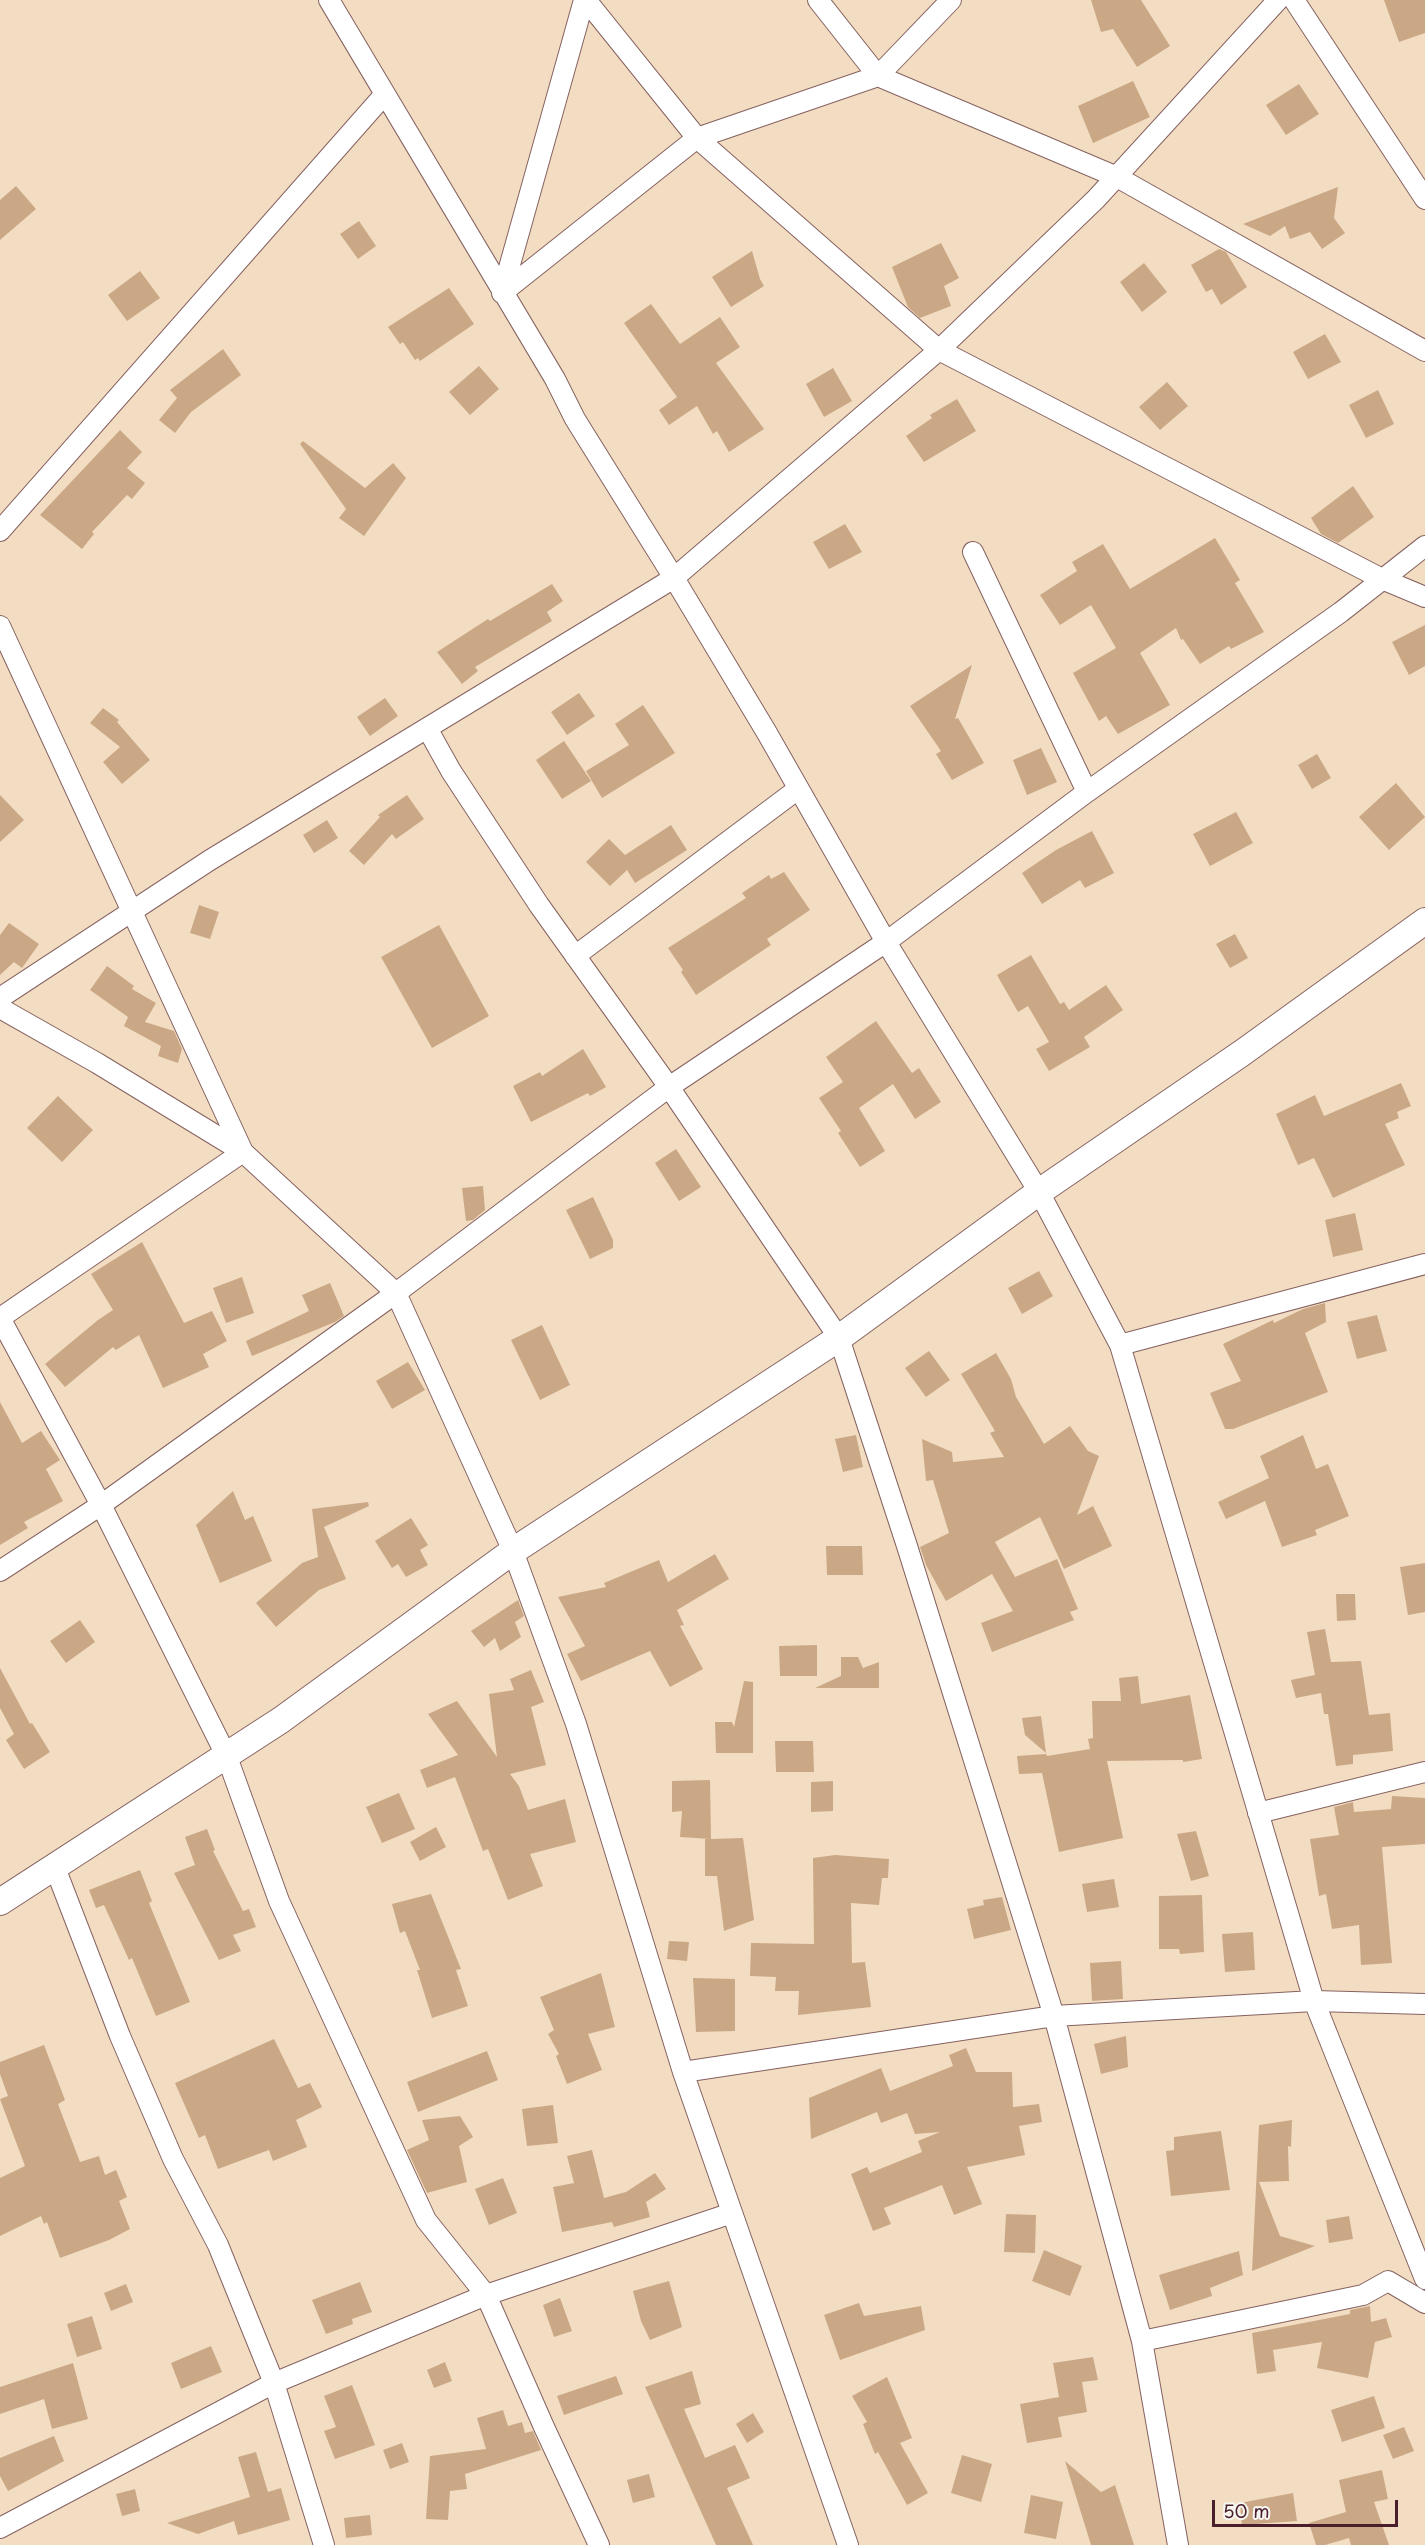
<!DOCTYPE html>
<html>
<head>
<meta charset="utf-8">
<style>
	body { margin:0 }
	#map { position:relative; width:1425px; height:2545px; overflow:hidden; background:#f3ddc2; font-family:"Playpen Sans",sans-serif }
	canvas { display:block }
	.scale { position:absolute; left:1212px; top:2500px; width:186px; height:27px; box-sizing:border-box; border:3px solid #4a1f2b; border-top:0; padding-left:8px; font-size:18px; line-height:21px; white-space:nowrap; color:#4a1f2b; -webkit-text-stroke:4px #f6f6f2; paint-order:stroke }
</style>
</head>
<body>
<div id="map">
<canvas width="1425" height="2545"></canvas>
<div class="scale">50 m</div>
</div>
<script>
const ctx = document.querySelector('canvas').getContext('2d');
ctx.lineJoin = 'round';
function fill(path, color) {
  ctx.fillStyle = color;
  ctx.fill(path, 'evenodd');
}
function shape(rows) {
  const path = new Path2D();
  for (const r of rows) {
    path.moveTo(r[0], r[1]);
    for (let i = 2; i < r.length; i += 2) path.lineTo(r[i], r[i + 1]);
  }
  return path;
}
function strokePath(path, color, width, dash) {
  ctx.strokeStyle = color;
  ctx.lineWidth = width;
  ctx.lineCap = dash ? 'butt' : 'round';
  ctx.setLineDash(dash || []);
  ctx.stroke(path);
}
const building = shape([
	[1091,0,1141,0,1170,46,1137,67,1113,29,1101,32],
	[1384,0,1425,0,1425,33,1399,42],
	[1133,81,1150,117,1093,143,1078,106],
	[1299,84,1319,114,1286,135,1266,105],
	[16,186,36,209,0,240,0,200],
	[1338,187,1334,218,1345,233,1322,249,1310,232,1290,239,1285,226,1270,236,1243,224],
	[359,221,376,246,358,259,340,234],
	[941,243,959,278,944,286,951,306,920,318,908,307,892,267],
	[1219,249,1226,252,1247,287,1221,305,1212,289,1206,292,1191,265],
	[752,251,760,279,764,286,731,307,712,277],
	[1144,263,1167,292,1142,312,1120,282],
	[140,271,160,298,127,321,108,295],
	[449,288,474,324,420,361,418,358,415,360,403,342,400,344,388,327],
	[651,304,680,344,720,317,740,347,716,363,764,429,729,452,717,431,713,434,697,406,669,425,659,410,677,397,624,323],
	[1325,334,1341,362,1308,379,1293,352],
	[223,349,241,375,191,412,175,433,159,420,177,398,170,390],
	[479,366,499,389,470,415,449,392],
	[833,368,852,401,824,417,806,384],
	[1167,382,1188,406,1160,430,1139,407],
	[1378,390,1394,424,1366,438,1349,405],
	[957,399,976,431,924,462,906,436,932,418,930,415],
	[120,430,142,452,127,468,145,483,132,499,127,495,92,532,94,534,82,549,40,515],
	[303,441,365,488,393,463,406,478,364,536,339,518,346,509,300,444],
	[1353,486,1374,517,1338,543,1321,534,1311,518],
	[845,524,862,552,829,569,813,542],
	[1215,538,1240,580,1235,583,1264,632,1231,649,1229,646,1200,664,1183,639,1181,640,1176,628,1140,653,1170,705,1118,734,1106,716,1099,721,1073,673,1116,648,1091,605,1060,625,1040,595,1077,571,1072,562,1103,544,1130,589],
	[552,584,563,601,547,612,552,621,475,667,478,671,462,684,437,652,488,619,490,621],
	[1425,625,1425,666,1409,675,1392,642],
	[972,665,955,719,958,718,984,763,952,780,936,754,941,751,910,706],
	[579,693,595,716,567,735,551,712],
	[385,698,398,716,370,736,357,717],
	[643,705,675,753,602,798,586,771,629,745,615,724],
	[103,708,119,720,117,722,150,760,122,784,103,762,120,747,90,723],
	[564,741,591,781,562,799,536,760],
	[1041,748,1057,782,1027,795,1013,760],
	[1317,754,1331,778,1312,789,1298,765],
	[1396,783,1425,817,1389,850,1359,817],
	[0,795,24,820,0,842],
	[407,795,424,819,396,839,392,834,364,865,349,851,380,817,378,815],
	[1236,812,1253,843,1210,866,1193,834],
	[327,820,338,838,314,853,303,835],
	[671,825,687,850,635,883,627,870,610,886,586,862,609,839,625,855],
	[1092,831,1114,873,1085,888,1080,880,1042,904,1022,873,1056,850],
	[784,872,810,910,767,939,771,945,696,995,681,972,683,970,668,948,746,898,742,893,769,875,771,879],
	[199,905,219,912,210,939,190,933],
	[9,923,39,944,22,968,14,962,0,975,0,935],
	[439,925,489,1016,432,1048,381,957],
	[1235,934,1248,958,1230,968,1216,944],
	[1031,955,1060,1004,1064,1002,1069,1010,1106,985,1123,1010,1084,1037,1090,1047,1049,1071,1036,1049,1049,1042,1028,1006,1018,1012,997,975],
	[107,966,134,986,132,989,156,1003,145,1022,174,1031,182,1049,178,1063,158,1056,161,1046,124,1026,128,1017,90,990],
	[876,1021,912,1073,919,1068,941,1102,915,1119,893,1084,859,1108,885,1151,860,1167,838,1133,841,1131,819,1098,843,1082,826,1057],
	[583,1049,606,1087,590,1096,588,1093,531,1122,513,1086,540,1072,542,1076],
	[1401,1083,1411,1106,1397,1112,1399,1118,1385,1124,1405,1165,1333,1198,1314,1158,1298,1165,1276,1114,1315,1095,1324,1116],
	[58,1096,93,1130,62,1162,27,1128],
	[676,1149,701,1187,679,1201,655,1163],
	[483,1186,485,1210,473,1220,466,1221,462,1188],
	[593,1197,613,1240,613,1248,590,1259,566,1210],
	[1355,1213,1363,1250,1333,1257,1325,1220],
	[142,1242,184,1323,212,1311,227,1341,203,1354,209,1367,163,1388,139,1335,116,1350,113,1347,65,1387,45,1364,98,1320,113,1310,91,1274],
	[1039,1271,1053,1296,1022,1314,1008,1288],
	[242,1277,254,1313,226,1323,213,1288],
	[330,1283,344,1316,335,1322,252,1356,246,1341,309,1311,302,1295],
	[1325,1303,1326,1322,1305,1333,1328,1392,1233,1429,1225,1429,1210,1393,1241,1381,1223,1344,1273,1320,1274,1323,1303,1309],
	[1377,1315,1387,1351,1357,1359,1347,1322],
	[542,1325,570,1385,540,1400,511,1340],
	[929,1351,950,1380,926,1397,905,1368],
	[996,1353,1011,1379,1016,1397,1044,1444,1070,1426,1088,1451,1099,1456,1077,1515,1093,1506,1112,1546,1064,1569,1040,1517,995,1542,1015,1577,1057,1559,1078,1609,1070,1612,1074,1620,992,1652,981,1623,1013,1611,992,1574,946,1601,926,1565,920,1547,949,1533,933,1480,926,1481,922,1439,952,1452,953,1462,1004,1457,990,1433,995,1431,961,1374],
	[408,1362,425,1390,392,1409,376,1381],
	[0,1402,22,1443,41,1431,60,1460,46,1469,63,1501,24,1522,28,1528,0,1545],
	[856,1435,863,1467,843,1472,835,1439],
	[1303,1435,1316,1469,1328,1464,1349,1516,1315,1530,1317,1535,1282,1547,1265,1501,1226,1519,1218,1502,1269,1478,1260,1456],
	[233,1491,245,1520,253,1516,272,1561,220,1583,196,1525],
	[368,1502,369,1506,324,1527,346,1579,319,1590,276,1627,256,1603,302,1563,318,1557,312,1509],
	[411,1518,428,1545,420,1550,428,1565,406,1577,398,1564,392,1568,375,1541],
	[826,1546,862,1546,863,1575,827,1575],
	[715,1554,729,1579,677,1610,684,1625,680,1626,703,1669,670,1687,650,1651,581,1681,567,1654,585,1646,558,1597,606,1587,604,1583,659,1560,668,1582],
	[1425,1563,1425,1612,1408,1615,1400,1567],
	[1336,1594,1355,1594,1356,1620,1337,1621],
	[518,1600,524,1616,515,1622,521,1637,500,1651,495,1638,484,1647,471,1631],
	[80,1620,95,1642,66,1663,50,1641],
	[1325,1629,1331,1662,1361,1661,1369,1715,1390,1713,1393,1751,1353,1755,1353,1764,1336,1766,1328,1714,1324,1714,1321,1693,1296,1698,1291,1680,1315,1675,1307,1632],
	[817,1645,817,1676,780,1676,779,1646],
	[841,1657,858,1657,863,1668,879,1662,879,1688,815,1688,841,1676],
	[0,1668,30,1724,32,1723,50,1752,24,1769,6,1740,14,1734,0,1708],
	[531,1670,544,1702,531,1707,546,1765,510,1774,519,1786,528,1810,565,1799,576,1842,530,1854,543,1886,508,1900,488,1849,483,1851,455,1777,427,1788,420,1770,458,1755,428,1714,457,1701,497,1757,489,1694,514,1690,510,1679],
	[1138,1676,1141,1704,1190,1695,1202,1759,1183,1762,1183,1760,1107,1761,1123,1838,1059,1852,1042,1773,1019,1774,1017,1756,1046,1754,1047,1756,1090,1749,1088,1739,1093,1738,1092,1701,1121,1701,1119,1678],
	[744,1681,753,1682,753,1753,716,1753,715,1722,732,1722,734,1727],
	[1041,1716,1046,1753,1025,1735,1022,1718],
	[775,1741,813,1741,814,1772,776,1772],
	[710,1780,711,1839,743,1838,754,1920,724,1931,717,1876,705,1876,705,1839,710,1839,680,1837,682,1811,672,1812,672,1781],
	[833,1781,833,1811,811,1812,811,1782],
	[399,1793,415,1829,382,1843,366,1807],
	[1392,1796,1425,1798,1425,1844,1382,1847,1392,1963,1361,1965,1359,1925,1332,1929,1326,1894,1319,1896,1310,1839,1339,1835,1334,1807,1353,1802,1354,1812,1391,1809],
	[436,1827,446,1847,420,1861,410,1842],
	[207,1829,215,1850,213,1851,243,1911,249,1909,256,1927,233,1935,241,1951,219,1960,174,1873,195,1865,185,1837],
	[1196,1831,1209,1876,1191,1881,1177,1834],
	[835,1855,889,1859,888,1878,882,1878,879,1905,851,1903,852,1963,865,1962,871,2007,798,2015,799,1991,775,1991,776,1977,750,1976,751,1943,814,1944,813,1858],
	[140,1870,152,1901,149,1903,190,2002,156,2016,132,1958,129,1960,104,1905,96,1908,89,1890],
	[1114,1879,1119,1907,1087,1912,1082,1884],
	[431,1894,461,1969,456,1970,468,2006,432,2018,417,1970,420,1970,405,1931,400,1933,392,1904],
	[1202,1895,1204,1952,1180,1954,1179,1949,1159,1949,1159,1896],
	[1002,1897,1011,1930,974,1939,967,1909,984,1905,983,1900],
	[1253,1932,1255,1970,1225,1972,1222,1934],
	[669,1941,689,1942,687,1961,667,1959],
	[1121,1961,1123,1999,1092,2001,1090,1963],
	[601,1973,615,2027,588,2034,602,2070,567,2084,556,2056,559,2054,548,2034,554,2030,540,1997],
	[693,1978,735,1979,735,2031,696,2032],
	[1126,2036,1128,2067,1101,2074,1094,2044],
	[274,2039,298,2088,310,2083,322,2107,296,2120,307,2147,273,2161,269,2150,218,2169,205,2135,199,2138,175,2083],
	[44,2045,65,2100,58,2104,80,2162,99,2156,105,2175,116,2170,127,2197,119,2201,130,2229,109,2240,60,2258,47,2222,44,2224,41,2216,0,2236,0,2178,25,2166,0,2099,8,2096,0,2074,0,2062],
	[966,2048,976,2072,1012,2072,1013,2107,1039,2104,1042,2122,1019,2126,1025,2155,967,2167,982,2204,954,2215,942,2185,884,2208,891,2224,873,2231,851,2174,867,2167,870,2173,922,2152,918,2141,940,2132,915,2134,907,2113,881,2123,877,2112,811,2139,809,2098,881,2068,890,2091,953,2066,949,2055],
	[487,2051,498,2080,418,2112,407,2082],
	[553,2105,558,2143,527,2146,522,2109],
	[460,2116,473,2137,459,2146,467,2182,427,2193,407,2150,429,2140,422,2120],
	[1292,2120,1291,2147,1288,2146,1289,2181,1259,2182,1280,2236,1315,2246,1252,2271,1259,2125],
	[1221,2131,1230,2190,1171,2196,1166,2151,1174,2150,1174,2137],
	[592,2150,604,2198,626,2192,655,2173,666,2189,646,2202,650,2217,614,2227,612,2222,562,2232,553,2187,574,2183,567,2156],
	[503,2178,517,2213,489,2225,475,2189],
	[1006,2214,1036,2215,1035,2253,1004,2252],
	[1349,2216,1353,2239,1329,2243,1326,2220],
	[1044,2250,1082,2266,1070,2296,1032,2281],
	[1239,2251,1243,2275,1210,2288,1212,2296,1170,2310,1159,2275],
	[669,2281,682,2327,650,2340,641,2321,633,2291],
	[360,2282,372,2312,352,2319,353,2324,326,2334,312,2300],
	[126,2284,133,2302,111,2311,104,2293],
	[560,2298,572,2331,554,2337,543,2305],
	[859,2303,864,2316,921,2306,925,2330,840,2360,824,2315],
	[1370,2306,1371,2322,1386,2318,1392,2337,1375,2342,1368,2378,1317,2368,1322,2342,1273,2350,1276,2371,1257,2374,1252,2333,1350,2314,1350,2310],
	[92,2316,102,2349,77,2357,67,2324],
	[211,2346,222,2372,181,2389,171,2363],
	[1093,2357,1098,2380,1082,2382,1087,2412,1058,2417,1062,2437,1027,2443,1020,2404,1059,2397,1053,2363],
	[445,2362,452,2381,434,2388,427,2370],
	[73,2363,88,2419,52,2429,44,2399,0,2414,0,2387],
	[692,2371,701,2404,684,2409,705,2458,735,2445,750,2478,727,2488,753,2545,716,2545,645,2387],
	[616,2376,623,2394,564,2415,557,2396],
	[887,2377,912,2438,900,2443,928,2493,907,2505,878,2452,875,2454,863,2424,867,2422,852,2396],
	[352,2385,375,2445,335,2459,324,2431,336,2427,324,2396],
	[1374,2396,1385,2428,1342,2442,1331,2410],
	[503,2410,508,2426,522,2422,525,2433,533,2431,541,2450,465,2474,467,2489,450,2491,448,2520,426,2519,430,2456,486,2449,477,2418],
	[753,2413,764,2432,747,2443,736,2424],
	[1404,2427,1414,2451,1393,2459,1383,2435],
	[54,2436,64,2461,8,2491,0,2476,0,2458],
	[402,2443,409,2462,390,2469,383,2450],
	[256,2452,268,2492,281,2488,290,2520,238,2535,234,2521,198,2534,167,2523,250,2497,238,2457],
	[962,2455,992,2464,981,2502,951,2493],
	[1065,2461,1101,2492,1115,2485,1134,2545,1091,2545],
	[1382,2470,1388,2499,1374,2502,1389,2545,1351,2545,1349,2538,1325,2545,1316,2545,1309,2523,1346,2512,1339,2480],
	[649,2474,655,2497,633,2503,627,2480],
	[135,2489,140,2511,122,2516,116,2494],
	[1293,2493,1297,2521,1242,2525,1240,2503],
	[1031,2495,1063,2502,1056,2539,1024,2533],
	[370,2515,372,2535,346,2538,344,2518]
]);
const minor = shape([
	[329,0,555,379,575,419,674,578,767,733,886,942,1039,1192,1120,1345,1314,2001,1425,2279],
	[586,0,697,138,939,350,1382,579,1425,597],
	[818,0,878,76,1117,177,1425,351],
	[1294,0,1425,199],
	[502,293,697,138,878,76,951,0],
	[502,293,584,0],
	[0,531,384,95],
	[973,552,1087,792],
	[0,626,243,1152,0,1318,101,1505,227,1757,279,1901,426,2220,486,2295,544,2427,599,2545],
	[427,728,451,771,539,905,669,1087,839,1338,907,1546,1054,2016,1142,2341,1178,2545],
	[575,956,798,789],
	[0,998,210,860,674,578,939,350,1096,199,1278,0],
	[0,1008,97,1063,243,1152,396,1293,513,1551,576,1724,683,2072,848,2545],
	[1120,1345,1425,1264],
	[0,1571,101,1505,396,1293,669,1087,886,942,1087,792,1341,612,1425,546],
	[1258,1813,1425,1772],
	[54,1865,120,2036,173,2159,218,2245,274,2383,324,2545],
	[683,2072,1054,2016,1314,2001,1425,2004],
	[1142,2341,1363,2295,1388,2281,1425,2303],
	[0,2528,274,2383,486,2295,732,2213]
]);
const tertiary = shape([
	[0,1902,281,1720,513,1551,839,1338,1039,1192,1242,1053,1425,921]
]);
fill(building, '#caa886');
strokePath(minor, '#856260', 22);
strokePath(tertiary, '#856260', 28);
strokePath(minor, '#fff', 20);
strokePath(tertiary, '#fff', 26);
</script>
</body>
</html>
